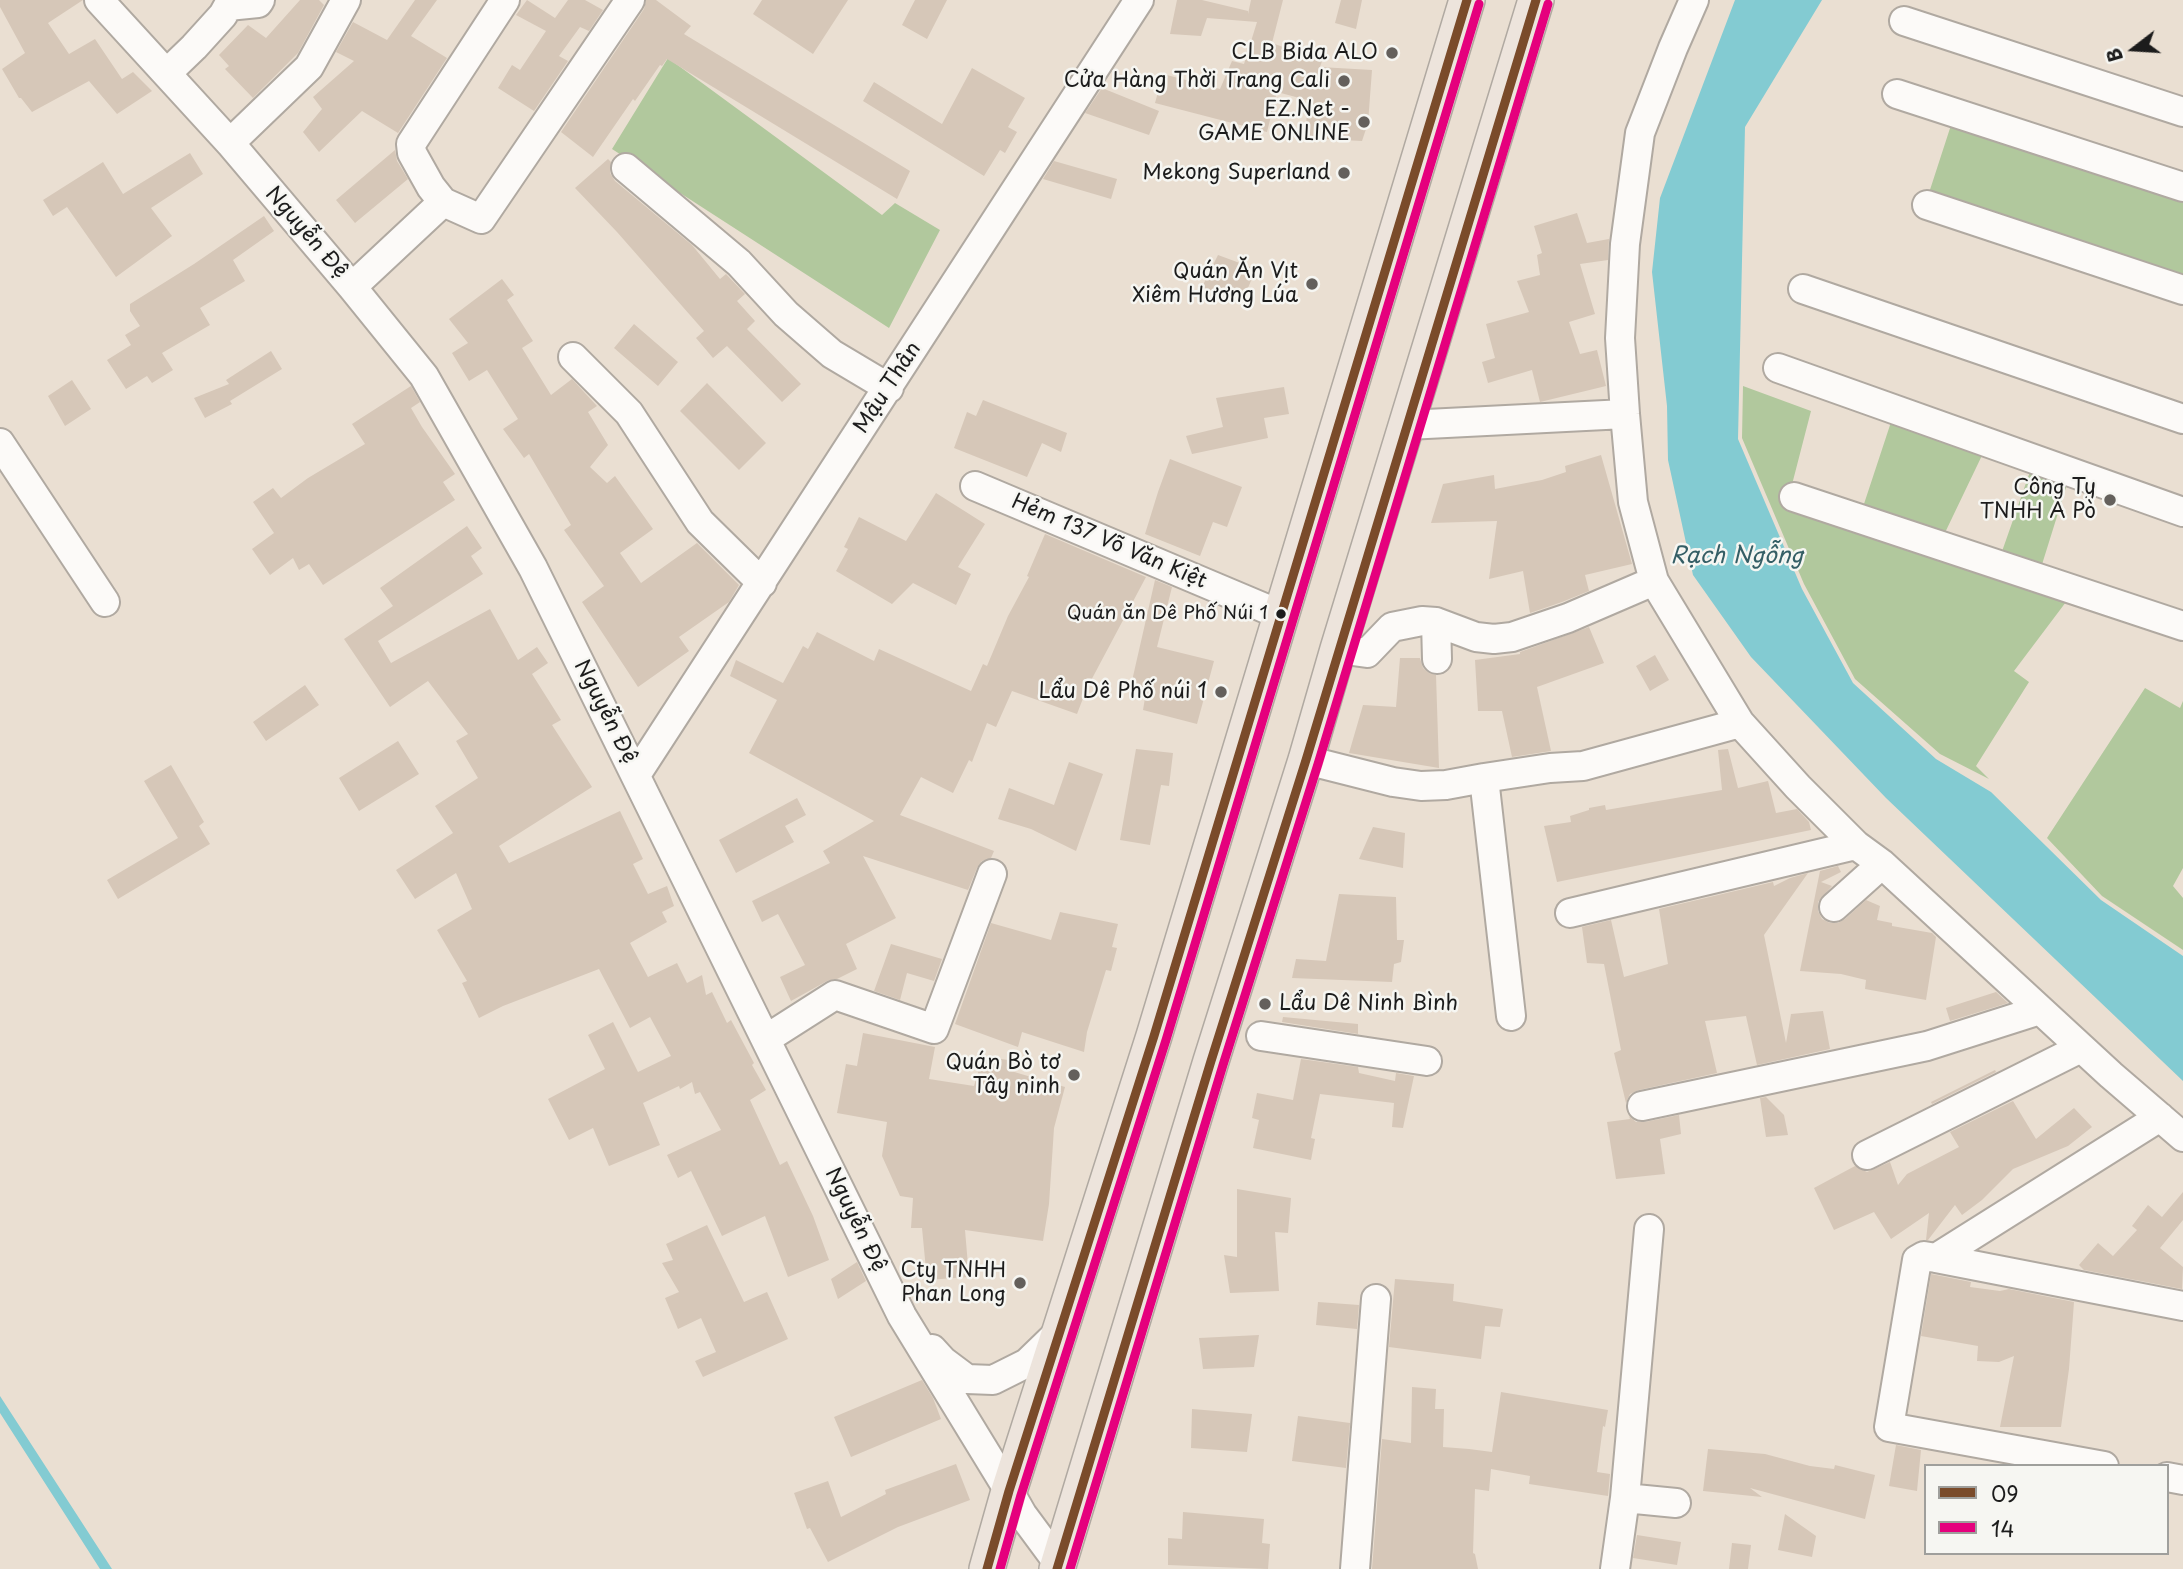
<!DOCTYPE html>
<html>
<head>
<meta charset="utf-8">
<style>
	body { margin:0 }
	#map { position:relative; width:2183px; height:1569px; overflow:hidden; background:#eadfd2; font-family:"Playpen Sans",sans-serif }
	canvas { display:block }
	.legend { position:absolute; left:1924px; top:1464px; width:245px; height:91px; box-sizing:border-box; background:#f6f6f2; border:2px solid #9f9f9c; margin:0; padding:9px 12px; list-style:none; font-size:21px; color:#1c1c1c }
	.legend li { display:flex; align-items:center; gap:14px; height:35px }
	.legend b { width:35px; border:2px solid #9f9f9c }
	.north { position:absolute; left:2099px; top:14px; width:70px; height:70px; -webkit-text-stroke:5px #f6f6f2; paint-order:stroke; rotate:253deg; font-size:19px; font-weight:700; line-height:28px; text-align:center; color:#1c1c1c }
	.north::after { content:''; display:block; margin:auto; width:24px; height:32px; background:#1c1c1c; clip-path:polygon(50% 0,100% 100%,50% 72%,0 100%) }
</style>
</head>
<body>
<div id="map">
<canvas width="2183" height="1569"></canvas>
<ul class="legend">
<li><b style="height:9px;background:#7a4b2a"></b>09</li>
<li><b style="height:9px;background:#e5007d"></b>14</li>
</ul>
<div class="north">B</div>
</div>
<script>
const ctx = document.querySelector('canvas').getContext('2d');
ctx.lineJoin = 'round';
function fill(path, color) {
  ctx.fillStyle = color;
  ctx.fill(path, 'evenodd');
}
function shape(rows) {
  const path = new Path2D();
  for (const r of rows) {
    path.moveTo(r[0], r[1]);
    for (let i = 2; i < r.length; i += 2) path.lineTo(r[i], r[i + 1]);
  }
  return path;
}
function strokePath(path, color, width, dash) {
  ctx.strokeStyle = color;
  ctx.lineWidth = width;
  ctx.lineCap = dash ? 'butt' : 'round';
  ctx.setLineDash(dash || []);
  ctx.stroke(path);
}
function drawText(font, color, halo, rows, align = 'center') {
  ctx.font = font + ' "Playpen Sans",sans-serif';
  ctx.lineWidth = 5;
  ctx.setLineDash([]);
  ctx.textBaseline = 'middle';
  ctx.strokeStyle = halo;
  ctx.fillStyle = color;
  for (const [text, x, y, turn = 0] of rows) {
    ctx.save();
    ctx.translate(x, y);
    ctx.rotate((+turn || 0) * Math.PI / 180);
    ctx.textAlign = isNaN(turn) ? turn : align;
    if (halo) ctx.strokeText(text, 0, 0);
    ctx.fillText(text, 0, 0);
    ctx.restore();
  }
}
const forest = shape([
	[668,58,882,215,895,203,940,230,889,328,612,149],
	[1953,119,2183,193,2183,286,1927,199],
	[1743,386,1811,411,1788,500,2072,594,2014,671,2029,682,1976,766,1989,779,1940,754,1855,679,1804,584,1742,438],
	[1894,413,1987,445,1941,541,1861,513],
	[2033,463,2069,478,2039,574,1999,560],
	[2145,688,2180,708,2183,701,2183,868,2173,886,2183,898,2183,950,2102,896,2047,838]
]);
const water = shape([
	[1735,0,1822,0,1745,127,1738,439,1802,589,1853,683,1936,759,1991,792,2101,900,2183,956,2183,1081,1886,798,1751,657,1693,575,1668,460,1667,406,1652,272,1660,198],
	[0,1396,112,1569,100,1569,0,1413]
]);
const building = shape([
	[0,0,83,0,48,23,69,54,95,39,122,79,133,72,152,91,117,114,89,81,32,112,21,98,19,98,2,69,25,53,0,7],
	[300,0,319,0,324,5,298,53,253,98,225,69,229,66,219,55,248,25,266,38],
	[415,0,437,0,411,36,447,58,398,133,362,111,319,152,303,132,322,109,313,97,354,61,336,52,353,22,387,40],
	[527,0,555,18,568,0,585,0,603,10,589,31,580,27,559,56,568,61,534,111,498,88,512,65,520,70,546,31,516,15],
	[646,0,656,0,691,26,684,34,910,171,897,199,667,59,662,66,660,65,635,101,633,99,593,157,561,132,644,9],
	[762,0,848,0,813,54,753,14],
	[915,0,947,0,927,39,902,25],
	[1177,0,1202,0,1248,11,1248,14,1251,0,1283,0,1272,43,1322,61,1320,67,1372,70,1368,123,1362,141,1306,138,1307,100,1277,92,1267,132,1155,103,1163,74,1220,89,1232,61,1244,64,1257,22,1207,18,1201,36,1170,34],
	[1341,0,1362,0,1356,29,1335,23],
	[972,68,1025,98,1008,127,1017,132,1005,153,1000,150,984,176,863,101,874,82,942,124],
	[1102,88,1159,111,1149,135,1085,113],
	[395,150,397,161,408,179,355,223,336,200],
	[190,153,203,174,151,208,172,236,116,277,67,207,53,216,43,200,103,162,123,194],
	[608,159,611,162,610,173,615,181,692,245,720,279,726,274,745,294,737,301,755,321,747,329,801,384,782,402,727,346,713,358,696,338,704,331,617,232,575,188],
	[1054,161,1117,179,1111,199,1043,179],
	[1577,213,1587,243,1609,239,1608,260,1580,264,1595,314,1569,322,1580,354,1597,350,1606,386,1540,402,1532,370,1488,383,1482,362,1495,358,1486,324,1529,312,1517,281,1540,275,1537,255,1542,253,1534,226],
	[264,216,274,231,233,260,245,281,200,308,210,325,162,353,173,370,152,383,147,376,126,389,107,360,131,345,125,335,140,326,130,311,130,304,194,264],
	[1218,255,1256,269,1242,302,1202,287],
	[502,279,514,295,507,300,533,341,522,348,551,395,572,379,597,406,588,412,608,445,590,467,607,483,615,476,653,529,620,553,641,583,697,543,739,585,729,602,679,637,689,651,638,687,582,602,604,586,564,530,571,525,529,454,524,458,503,429,518,419,487,370,469,381,452,353,468,343,449,319],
	[634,324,678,362,658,386,614,348],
	[271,351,282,369,230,401,232,404,205,418,194,398,229,384,226,380],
	[72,380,91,409,65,426,48,396],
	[707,383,766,443,739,470,680,411],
	[411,386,420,402,411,408,422,427,455,474,443,482,455,500,323,585,309,564,299,570,293,558,270,575,252,549,274,533,253,502,273,488,281,498,308,478,365,444,352,424],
	[1284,387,1289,414,1264,418,1268,438,1192,454,1186,436,1223,427,1216,398],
	[983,400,1067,433,1061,452,1042,443,1027,477,954,448,967,412,976,416],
	[1601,455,1632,564,1585,575,1589,591,1562,602,1530,613,1523,571,1489,579,1497,521,1431,523,1443,484,1494,475,1495,489,1542,480,1566,472,1565,466],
	[1170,459,1242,487,1227,527,1213,522,1200,556,1145,534,1158,492],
	[936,493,985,524,958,567,971,574,956,605,913,583,892,604,836,571,848,549,844,547,859,517,906,541],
	[467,526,482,548,471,556,483,574,378,641,391,663,490,609,518,660,537,647,548,663,532,674,561,720,552,725,592,787,499,846,509,863,620,811,643,859,633,864,648,894,667,886,674,906,662,912,667,922,630,943,648,977,677,963,687,983,702,975,706,995,712,992,727,1023,731,1020,754,1063,752,1065,766,1090,750,1100,780,1165,787,1161,813,1216,829,1260,788,1277,765,1216,722,1236,691,1171,678,1178,667,1155,721,1130,700,1092,695,1094,692,1082,680,1089,679,1086,643,1103,660,1145,609,1166,593,1128,569,1140,548,1099,605,1069,588,1035,613,1022,638,1072,671,1056,650,1017,630,1028,599,969,503,1006,479,1018,462,983,467,981,437,930,472,909,456,873,415,899,396,870,453,833,435,806,478,778,456,741,468,734,428,681,390,707,344,639,393,606,380,588],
	[1045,534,1146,577,1087,688,1077,714,1012,691,996,727,987,723,972,762,969,760,953,793,921,777,900,815,994,851,991,858,982,861,977,868,968,890,863,856,896,918,846,944,857,969,837,979,827,981,791,1001,780,977,805,965,778,914,762,922,752,901,830,863,823,851,874,821,749,753,777,700,730,676,736,660,783,683,803,646,808,649,817,632,874,661,879,649,971,691,983,664,987,666,1008,616,1029,577,1027,576],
	[1155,580,1172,587,1157,647,1214,661,1197,724,1143,710,1145,698,1129,694],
	[1589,627,1604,663,1537,687,1551,751,1512,757,1502,711,1478,711,1475,660,1520,654,1520,652],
	[1655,655,1669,680,1650,691,1636,666],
	[1400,658,1420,658,1423,668,1429,673,1436,675,1439,768,1349,753,1363,705,1396,707],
	[305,685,319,705,266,741,253,722],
	[398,741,419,774,359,811,339,778],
	[1136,749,1173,753,1169,786,1161,785,1150,845,1120,840],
	[1728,749,1738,788,1768,781,1776,813,1797,809,1809,822,1811,830,1557,882,1544,826,1571,822,1570,816,1589,810,1589,808,1605,805,1606,810,1722,790,1718,750],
	[1069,762,1103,774,1076,851,1031,829,998,819,1009,788,1054,805],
	[171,765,204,822,199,826,210,844,118,899,107,880,178,838,144,781],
	[797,798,806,815,785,826,794,842,736,873,719,840],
	[1373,827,1405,833,1403,868,1359,859],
	[1838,866,1841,872,1821,882,1832,886,1818,902,1818,911,1822,919,1830,923,1838,923,1845,919,1866,900,1880,906,1877,920,1892,923,1892,926,1932,933,1936,937,1926,1000,1865,989,1866,980,1841,974,1800,971,1820,871],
	[1808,873,1764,935,1786,1043,1791,1014,1823,1011,1830,1049,1757,1065,1746,1016,1705,1021,1717,1073,1639,1090,1630,1094,1626,1103,1614,1053,1621,1050,1604,964,1587,963,1582,927,1611,920,1624,977,1668,964,1659,909,1773,882,1774,886,1790,878],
	[1339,894,1396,897,1397,940,1404,940,1401,962,1394,964,1392,982,1292,978,1296,959,1326,961],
	[1060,912,1118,924,1112,947,1117,948,1111,971,1106,970,1087,1032,1084,1052,1022,1032,1018,1047,955,1024,991,923,1051,940],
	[891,944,942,959,934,981,907,973,900,1000,874,991],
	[1996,992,2008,1003,1950,1021,1946,1008],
	[1283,1017,1358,1024,1358,1034,1282,1022],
	[863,1033,935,1047,929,1079,974,1086,983,1056,1014,1061,1011,1071,1065,1087,1054,1128,1049,1204,1043,1241,965,1230,969,1277,927,1280,922,1228,911,1228,913,1198,900,1196,882,1156,887,1122,837,1113,846,1064,857,1066],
	[1301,1059,1358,1067,1359,1073,1395,1081,1396,1073,1414,1076,1403,1128,1392,1127,1394,1103,1320,1094,1311,1138,1315,1139,1311,1160,1253,1148,1259,1120,1252,1118,1257,1093,1293,1100],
	[1995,1070,1996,1072,1932,1104,1931,1102],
	[1766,1097,1784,1115,1788,1135,1766,1137,1760,1098],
	[2013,1101,2036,1139,2074,1108,2092,1127,2068,1146,2013,1169,1982,1200,1962,1215,1955,1205,1928,1240,1926,1240,1929,1213,1891,1239,1874,1212,1834,1230,1814,1188,1855,1166,1867,1172,1890,1162,1898,1185,1907,1174,1959,1147,1950,1132],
	[1679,1115,1681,1134,1660,1139,1665,1174,1616,1179,1607,1122,1630,1119,1629,1116,1636,1122,1645,1122],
	[1237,1189,1291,1198,1288,1233,1275,1232,1279,1291,1230,1293,1224,1255,1237,1257],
	[2183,1192,2183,1220,2160,1248,2183,1267,2182,1289,2084,1270,2079,1265,2098,1243,2113,1256,2137,1230,2132,1226,2148,1205,2162,1217],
	[707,1225,744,1302,767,1292,788,1339,703,1377,695,1361,716,1352,701,1318,678,1329,665,1298,679,1292,662,1263,673,1260,666,1244],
	[857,1262,866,1281,838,1299,831,1279],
	[1931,1274,1971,1282,1970,1287,2000,1291,2009,1289,2074,1302,2069,1369,2061,1427,2000,1427,2014,1356,1999,1362,1977,1361,1978,1346,1921,1336],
	[1395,1279,1454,1284,1453,1301,1503,1309,1500,1327,1485,1326,1481,1359,1389,1347],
	[1318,1302,1359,1305,1357,1329,1316,1325],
	[1259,1335,1254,1367,1203,1369,1199,1338],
	[922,1380,933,1398,941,1419,851,1457,834,1417],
	[1412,1387,1436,1389,1435,1409,1444,1409,1443,1447,1469,1449,1492,1452,1501,1392,1608,1410,1605,1427,1603,1426,1597,1472,1610,1474,1608,1496,1529,1484,1530,1476,1491,1469,1489,1491,1475,1489,1473,1553,1475,1554,1478,1569,1372,1569,1382,1439,1411,1443],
	[1192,1409,1252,1414,1247,1452,1191,1448],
	[1298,1416,1350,1423,1346,1468,1292,1461],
	[1896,1445,1921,1450,1917,1491,1889,1486],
	[1708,1449,1765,1454,1810,1466,1834,1469,1835,1465,1875,1475,1865,1519,1750,1488,1762,1497,1703,1491],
	[956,1464,970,1500,898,1527,828,1562,810,1528,807,1529,794,1493,828,1481,841,1517,886,1494,885,1490],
	[1183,1512,1264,1519,1262,1543,1270,1544,1268,1569,1168,1565,1168,1538,1182,1539],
	[1785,1514,1816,1536,1812,1557,1778,1550],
	[1637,1535,1681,1542,1677,1565,1633,1558],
	[1732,1543,1751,1545,1748,1569,1729,1569]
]);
const minor = shape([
	[99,0,230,143,352,287,424,376,533,568,902,1316,1009,1491,1022,1514,1059,1564,1061,1569],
	[1694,0,1673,48,1640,133,1625,244,1620,338,1625,414,1633,502,1654,581,1740,723,1798,787,1856,845,1882,864,2111,1075,2183,1137],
	[1904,21,2183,112],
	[167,73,194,47,223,15,228,6,258,3,260,0],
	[1897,94,2183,187],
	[230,143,309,67,346,0],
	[626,168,739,263,786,314,832,354,889,388],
	[443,202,481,219,630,0],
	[1927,205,2183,290],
	[352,287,443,202,431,187,412,153,411,144,505,0],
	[1803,289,2183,419],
	[573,357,629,413,700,522,762,583],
	[1778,368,2183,512],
	[1407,425,1625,414],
	[0,443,105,602],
	[975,486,1281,615],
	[1794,497,2183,626],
	[1436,622,1437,659],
	[1338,649,1367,653,1392,627,1422,621,1436,622,1476,637,1494,639,1512,637,1568,618,1654,581],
	[1306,760,1393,782,1421,786,1446,785,1484,778,1511,1016],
	[636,775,1139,0],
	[1484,778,1550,768,1583,766,1740,723],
	[1834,907,1882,864],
	[1570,913,1856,845],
	[1261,1036,1427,1061],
	[766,1039,835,995,934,1029,992,874],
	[1642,1106,1927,1046,2040,1010],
	[1867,1155,2081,1048],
	[1936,1258,2160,1117],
	[932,1349,943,1361,967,1379,993,1380,1027,1363,1059,1332],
	[2104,1466,1889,1427,1917,1260,1924,1256,1936,1258,2183,1306],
	[2167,1477,2183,1480],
	[1625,1498,1676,1503],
	[1355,1569,1376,1299],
	[1615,1569,1625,1498,1649,1229]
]);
const major = shape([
	[987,1569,1009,1491,1154,1036,1467,0],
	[1057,1569,1211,1061,1306,760,1338,649,1536,0]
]);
const bus1 = shape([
	[987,1569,1009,1491,1154,1036,1467,0],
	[1057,1569,1211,1061,1306,760,1536,0]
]);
const bus2 = shape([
	[1000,1569,1021,1495,1166,1040,1479,4],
	[1070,1569,1223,1065,1318,764,1548,4]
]);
const markers = [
	[1392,53,7,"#64605c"],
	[1344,81,7,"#64605c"],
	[1364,122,7,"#64605c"],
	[1344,173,7,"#64605c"],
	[1312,284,7,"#64605c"],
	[2110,500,7,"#64605c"],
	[1281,614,6,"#1c1c1c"],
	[1221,692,7,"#64605c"],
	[1265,1004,7,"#64605c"],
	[1074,1075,7,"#64605c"],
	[1020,1283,7,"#64605c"]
];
const busNames = [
	["Quán ăn Dê Phố Núi 1",1268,614]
];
const poiNames = [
	["CLB Bida ALO",1378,53],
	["Cửa Hàng Thời Trang Cali",1330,81],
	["EZ.Net -",1350,110],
	["GAME ONLINE",1350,134],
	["Mekong Superland",1330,173],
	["Quán Ăn Vịt",1298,272],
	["Xiêm Hương Lúa",1298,296],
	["Công Ty",2096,488],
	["TNHH A Pò",2096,512],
	["Lẩu Dê Phố núi 1",1207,692],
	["Lẩu Dê Ninh Bình",1279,1004,"left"],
	["Quán Bò tơ",1060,1063],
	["Tây ninh",1060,1087],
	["Cty TNHH",1006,1271],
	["Phan Long",1006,1295]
];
const streetNames = [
	["Nguyễn Đệ",306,233,49],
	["Mậu Thân",888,388,-57],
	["Hẻm 137 Võ Văn Kiệt",1109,542,23],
	["Nguyễn Đệ",605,712,63],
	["Nguyễn Đệ",855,1220,64]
];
const waterNames = [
	["Rạch Ngỗng",1737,557]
];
fill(forest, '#b1c89d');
fill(water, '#83cbd2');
fill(building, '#d6c7b8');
strokePath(minor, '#b0a9a1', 32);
strokePath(major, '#b0a9a1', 38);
strokePath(minor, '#fcfaf8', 28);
strokePath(major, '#ede4dc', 35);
strokePath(bus1, '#7a4b2a', 9);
strokePath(bus2, '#e5007d', 9);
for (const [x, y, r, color] of markers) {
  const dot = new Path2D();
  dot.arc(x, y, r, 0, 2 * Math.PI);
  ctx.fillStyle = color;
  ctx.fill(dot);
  strokePath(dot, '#f6f6f2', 2.5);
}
drawText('19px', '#1c1c1c', '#f6f6f2', busNames, 'right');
drawText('21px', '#1c1c1c', '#f6f6f2', poiNames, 'right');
drawText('21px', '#1c1c1c', '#f6f6f2', streetNames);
drawText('italic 23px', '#345e65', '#f6f6f2', waterNames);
</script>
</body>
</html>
